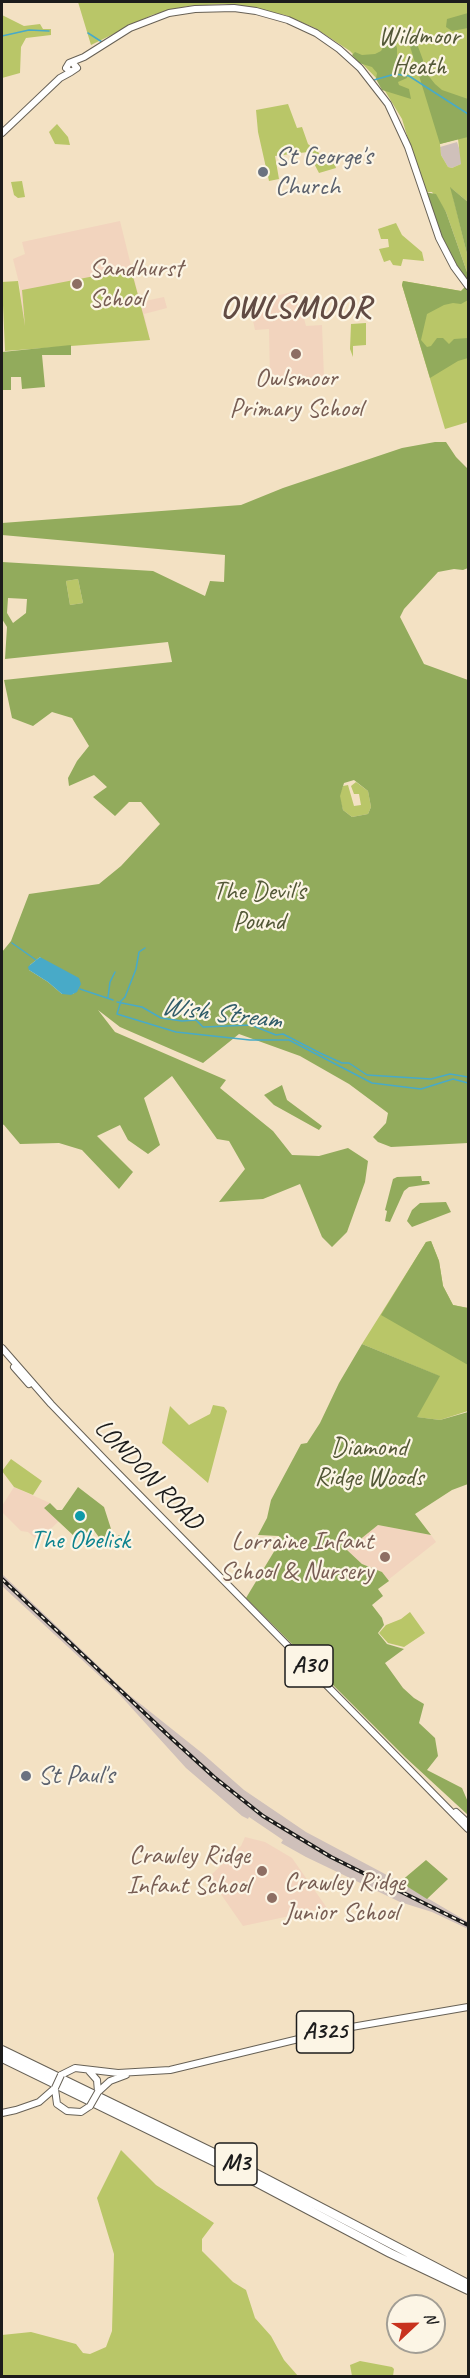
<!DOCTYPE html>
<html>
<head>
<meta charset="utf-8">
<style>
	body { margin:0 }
	#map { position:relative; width:470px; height:2378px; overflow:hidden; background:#f3e1c3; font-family:Caveat,sans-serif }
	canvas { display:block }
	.frame { position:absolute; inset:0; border:3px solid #1c1c1c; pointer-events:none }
	.north { position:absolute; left:386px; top:2294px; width:60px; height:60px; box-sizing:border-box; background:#fcf5e5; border:2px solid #a29e95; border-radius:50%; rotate:68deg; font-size:16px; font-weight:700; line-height:24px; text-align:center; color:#1c1c1c }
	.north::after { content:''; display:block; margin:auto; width:21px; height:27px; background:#c8321e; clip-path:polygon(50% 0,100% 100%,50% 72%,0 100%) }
</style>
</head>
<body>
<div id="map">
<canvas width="470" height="2378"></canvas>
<div class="frame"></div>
<div class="north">N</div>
</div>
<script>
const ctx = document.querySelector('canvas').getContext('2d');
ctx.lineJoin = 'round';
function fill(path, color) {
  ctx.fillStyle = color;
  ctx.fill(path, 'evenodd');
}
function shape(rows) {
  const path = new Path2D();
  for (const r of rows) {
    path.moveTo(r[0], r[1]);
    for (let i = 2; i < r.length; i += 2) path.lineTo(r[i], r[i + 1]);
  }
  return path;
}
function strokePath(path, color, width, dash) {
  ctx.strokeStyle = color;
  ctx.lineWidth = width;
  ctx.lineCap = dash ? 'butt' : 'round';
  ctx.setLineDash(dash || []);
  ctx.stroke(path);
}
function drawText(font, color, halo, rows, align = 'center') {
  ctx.font = font + ' Caveat,sans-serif';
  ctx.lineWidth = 4.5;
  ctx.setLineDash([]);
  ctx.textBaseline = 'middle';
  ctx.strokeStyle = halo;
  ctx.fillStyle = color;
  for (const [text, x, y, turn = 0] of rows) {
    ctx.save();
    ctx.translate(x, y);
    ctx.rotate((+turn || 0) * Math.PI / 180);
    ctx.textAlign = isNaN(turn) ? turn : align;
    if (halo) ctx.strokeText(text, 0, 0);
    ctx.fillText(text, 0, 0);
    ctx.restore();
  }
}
const built = shape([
	[120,221,140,302,164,297,167,308,144,314,150,340,83,344,25,335,20,287,13,259,25,254,22,242],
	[297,291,306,326,322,325,324,378,270,380,269,329,255,330,249,302],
	[14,1487,50,1503,44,1508,59,1521,38,1541,28,1532,21,1531,2,1512,2,1506],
	[378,1525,431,1535,436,1542,388,1580,382,1572,362,1564,347,1550],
	[245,1837,265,1842,292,1858,327,1908,243,1926,209,1877,241,1846]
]);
const industrial = shape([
	[457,142,462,157,461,164,452,168,448,167,441,155,440,147],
	[2,1574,128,1694,202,1753,244,1790,306,1832,400,1882,468,1922,468,1929,432,1912,400,1902,306,1857,281,1843,283,1840,249,1817,248,1819,242,1816,186,1768,119,1694,2,1586]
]);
const green = shape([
	[78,2,468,2,468,202,451,188,468,258,468,275,446,212,432,192,424,192,402,119,379,81,350,51,315,28,285,15,225,4,188,6,152,15,91,45],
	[458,139,461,164,452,168,448,167,441,155,440,144],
	[2,15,24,26,40,24,43,29,51,29,51,35,26,38,21,47,20,73,2,78],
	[288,104,297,128,302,127,308,144,324,157,333,159,336,168,319,173,308,152,275,156,279,179,269,181,258,132,256,110],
	[57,124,68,137,70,145,55,144,49,132],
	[22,181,25,197,18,198,14,195,11,182],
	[396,223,402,235,422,252,424,261,403,259,401,266,393,265,390,260,384,262,379,249,389,247,388,239,381,239,378,229],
	[131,269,150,340,5,351,2,282,18,281,25,326,22,290],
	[403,281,461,291,466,286,468,289,468,422,445,429,402,285],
	[366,323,366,345,353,346,353,357,350,349,351,324],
	[78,579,83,603,70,605,66,581],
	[114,590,115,601,103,602,102,591],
	[356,782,368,791,371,807,368,814,352,817,343,810,339,796,343,786,348,785,354,806,361,805,359,794,354,794,351,786],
	[431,1241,439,1261,443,1286,453,1305,468,1308,468,1411,440,1420,416,1417,439,1376,362,1344,426,1242],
	[213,1405,224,1407,227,1411,208,1483,162,1443,170,1406,189,1425,210,1414],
	[11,1459,42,1481,33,1495,14,1487,2,1471],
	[410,1612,425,1633,404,1647,388,1643,379,1633,386,1625,401,1619],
	[121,2150,156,2185,214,2223,202,2239,202,2251,233,2282,246,2290,255,2318,271,2336,284,2360,298,2376,2,2376,2,2335,31,2332,76,2344,83,2353,90,2354,106,2347,112,2331,114,2254,97,2198],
	[360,2361,392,2367,394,2369,393,2376,352,2376,350,2365]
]);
const forest = shape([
	[468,13,468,28,452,31,446,27,447,19],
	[410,32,413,33,423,60,423,69,435,84,442,90,468,99,468,137,440,144,409,43,407,36],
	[393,36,397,48,397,58,406,71,407,78,398,82,399,85,409,89,411,99,382,90,376,79,377,73,372,67,359,63,352,55,355,52,362,55,375,54,381,51,388,39],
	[450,187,468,202,468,258,454,202],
	[424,192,436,194,446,212,468,275,468,300,461,304,453,303,444,305,427,314,421,340,427,347,431,346,437,338,443,338,449,344,454,339,468,338,468,358,458,361,430,378,402,285,403,281,461,291,466,286,433,218],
	[71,345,71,355,42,355,45,387,22,389,21,377,11,377,11,390,2,390,2,352],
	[435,442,446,442,456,457,468,469,468,568,463,570,454,569,438,572,404,609,400,617,424,664,468,680,468,1143,391,1147,378,1142,373,1137,386,1123,388,1113,349,1084,300,1056,239,1034,203,1063,120,1027,98,1010,115,1032,226,1080,220,1088,273,1131,292,1155,319,1156,348,1148,368,1161,365,1182,347,1232,332,1247,322,1237,300,1184,263,1199,219,1202,245,1169,229,1141,217,1139,172,1076,144,1098,160,1145,148,1154,128,1140,120,1125,97,1136,133,1172,119,1189,82,1150,59,1143,20,1144,4,1125,2,1124,2,952,11,941,29,894,99,884,121,866,160,824,141,802,129,802,115,816,93,797,107,787,94,775,69,786,68,778,77,761,89,746,72,718,52,712,33,726,12,718,4,680,172,662,168,642,5,659,7,627,2,619,2,562,153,571,205,596,210,581,224,582,225,555,2,535,2,523,241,505,283,488,402,448],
	[78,579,83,603,70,605,66,581],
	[8,598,27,599,26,613,13,623,7,613],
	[354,780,368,791,371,807,368,814,352,817,343,810,340,796,344,783],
	[40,957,74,994,62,994,48,982,29,970,30,965],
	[282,1085,287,1100,322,1126,319,1130,274,1105,264,1095],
	[421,1176,422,1181,429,1181,430,1184,409,1187,404,1191,390,1222,385,1221,387,1211,385,1210,393,1179,397,1177],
	[446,1202,451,1212,412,1227,407,1221,412,1210,420,1203],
	[431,1241,439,1261,443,1286,453,1305,468,1308,468,1365,381,1315,426,1242],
	[362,1344,440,1376,417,1417,440,1420,468,1412,468,1484,452,1490,415,1514,431,1535,378,1525,347,1550,362,1564,382,1572,389,1581,378,1589,383,1596,372,1605,382,1618,384,1625,378,1633,387,1644,404,1649,385,1663,403,1688,414,1698,424,1704,419,1723,435,1738,438,1756,427,1770,462,1788,468,1802,468,1815,405,1757,246,1598,281,1540,279,1536,258,1535,267,1518,271,1500,301,1444,307,1443,320,1423,339,1383],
	[78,1487,104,1507,112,1532,116,1538,119,1535,121,1537,106,1547,93,1529,79,1537,74,1536,44,1508,50,1503,57,1510,62,1510],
	[426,1860,448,1879,427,1899,400,1882]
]);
const water = shape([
	[40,957,79,978,81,984,77,992,71,995,62,994,48,982,29,970,28,967,30,965]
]);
const stream = shape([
	[88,33,102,42],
	[2,36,29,30,49,31],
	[374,80,395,74,409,76,468,114],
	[12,943,36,960],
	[80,989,113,1000],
	[108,997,110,982,115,972],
	[117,1002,142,1007,161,1018,182,1021,196,1020,203,1027,251,1025,276,1035,283,1034,320,1053,342,1063,349,1063,367,1075,431,1079,450,1074,468,1077],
	[120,1002,125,997,136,969,139,952,145,948],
	[120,1004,117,1014,176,1032,250,1040,289,1040,372,1083,421,1089,453,1079,468,1083]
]);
const major = shape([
	[72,62,77,68,71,72,66,68,69,63,84,57,130,28,169,13,195,9,234,8,256,11,288,20,316,33,339,49,360,68,388,104,408,147,439,238,454,267,468,286],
	[2,133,60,78,71,72],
	[2,1348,51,1404,106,1461,468,1829],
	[14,1367,29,1384],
	[456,1812,468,1823],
	[89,2071,97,2080,98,2092],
	[61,2075,75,2068,118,2073,170,2070,340,2029,468,2007],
	[55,2089,57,2104,67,2111,81,2112,90,2106],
	[98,2092,110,2081,126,2075],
	[2,2113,16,2110,39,2102,55,2088]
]);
const highway = shape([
	[2,2050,251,2171,468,2284],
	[2,2058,252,2180,390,2253,468,2290]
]);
const rail = shape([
	[2,1579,170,1737,214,1777,263,1816,331,1857,468,1925]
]);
const majorBridge = shape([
	[55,2088,61,2075],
	[90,2106,98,2092]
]);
const markers = [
	[263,172,6,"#6b7280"],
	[77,284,6,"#8d6e63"],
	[296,354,6,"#8d6e63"],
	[80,1516,6,"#0f9aa8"],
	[385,1557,6,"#8d6e63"],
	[26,1776,6,"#6b7280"],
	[262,1871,6,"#8d6e63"],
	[272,1898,6,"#8d6e63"]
];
const shields = [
	[309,1666,48],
	[325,2032,57],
	[236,2164,42]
];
const shieldNames = [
	["A30",309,1666],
	["A325",325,2032],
	["M3",236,2164]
];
const parkNames = [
	["Wildmoor",419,37],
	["Heath",419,67],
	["The Devil's",259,892],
	["Pound",259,922],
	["Diamond",369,1448],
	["Ridge Woods",369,1478]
];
const worshipNames = [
	["St George's",275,157],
	["Church",275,187],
	["St Paul's",38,1776]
];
const educationNames = [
	["Sandhurst",89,269],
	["School",89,299],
	["Owlsmoor",296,379,"center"],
	["Primary School",296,409,"center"],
	["Lorraine Infant",373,1542,"right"],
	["School & Nursery",373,1572,"right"],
	["Crawley Ridge",250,1856,"right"],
	["Infant School",250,1886,"right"],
	["Crawley Ridge",284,1883],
	["Junior School",284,1913]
];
const streetNames = [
	["LONDON ROAD",148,1475,46]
];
const cultureNames = [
	["The Obelisk",80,1541]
];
const waterNames = [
	["Wish Stream",221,1014,7]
];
const districtNames = [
	["OWLSMOOR",296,309]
];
fill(built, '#f2d4be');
fill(industrial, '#cfc0ba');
fill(green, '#b9c668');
fill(forest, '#92ab5c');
fill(water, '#48aac8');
strokePath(stream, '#48aac8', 1.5);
strokePath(major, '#676156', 8);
strokePath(highway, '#676156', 10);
strokePath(major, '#fff', 6);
strokePath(highway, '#fff', 8);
strokePath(rail, '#1c1c1c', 4);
strokePath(rail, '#fcf5e5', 1.5, [4.5]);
strokePath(majorBridge, '#676156', 8, []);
strokePath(majorBridge, '#fff', 6);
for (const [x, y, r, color] of markers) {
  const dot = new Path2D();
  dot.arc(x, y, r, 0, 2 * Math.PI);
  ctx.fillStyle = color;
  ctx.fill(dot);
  strokePath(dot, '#fcf5e5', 2);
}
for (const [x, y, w] of shields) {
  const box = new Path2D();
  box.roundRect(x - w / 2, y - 21, w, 42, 4.5);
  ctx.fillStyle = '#fcf5e5';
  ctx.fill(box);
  strokePath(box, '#1c1c1c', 1.5);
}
drawText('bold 24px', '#1c1c1c', null, shieldNames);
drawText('26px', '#535837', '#fcf5e5', parkNames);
drawText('26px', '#5b616d', '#fcf5e5', worshipNames, 'left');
drawText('26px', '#785e54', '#fcf5e5', educationNames, 'left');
drawText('26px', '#1c1c1c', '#fcf5e5', streetNames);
drawText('26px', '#0d838f', '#fcf5e5', cultureNames);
drawText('italic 27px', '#305c69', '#fcf5e5', waterNames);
ctx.letterSpacing = '1.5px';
drawText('bold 32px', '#614b43', '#fcf5e5', districtNames);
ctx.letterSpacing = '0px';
</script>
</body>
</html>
